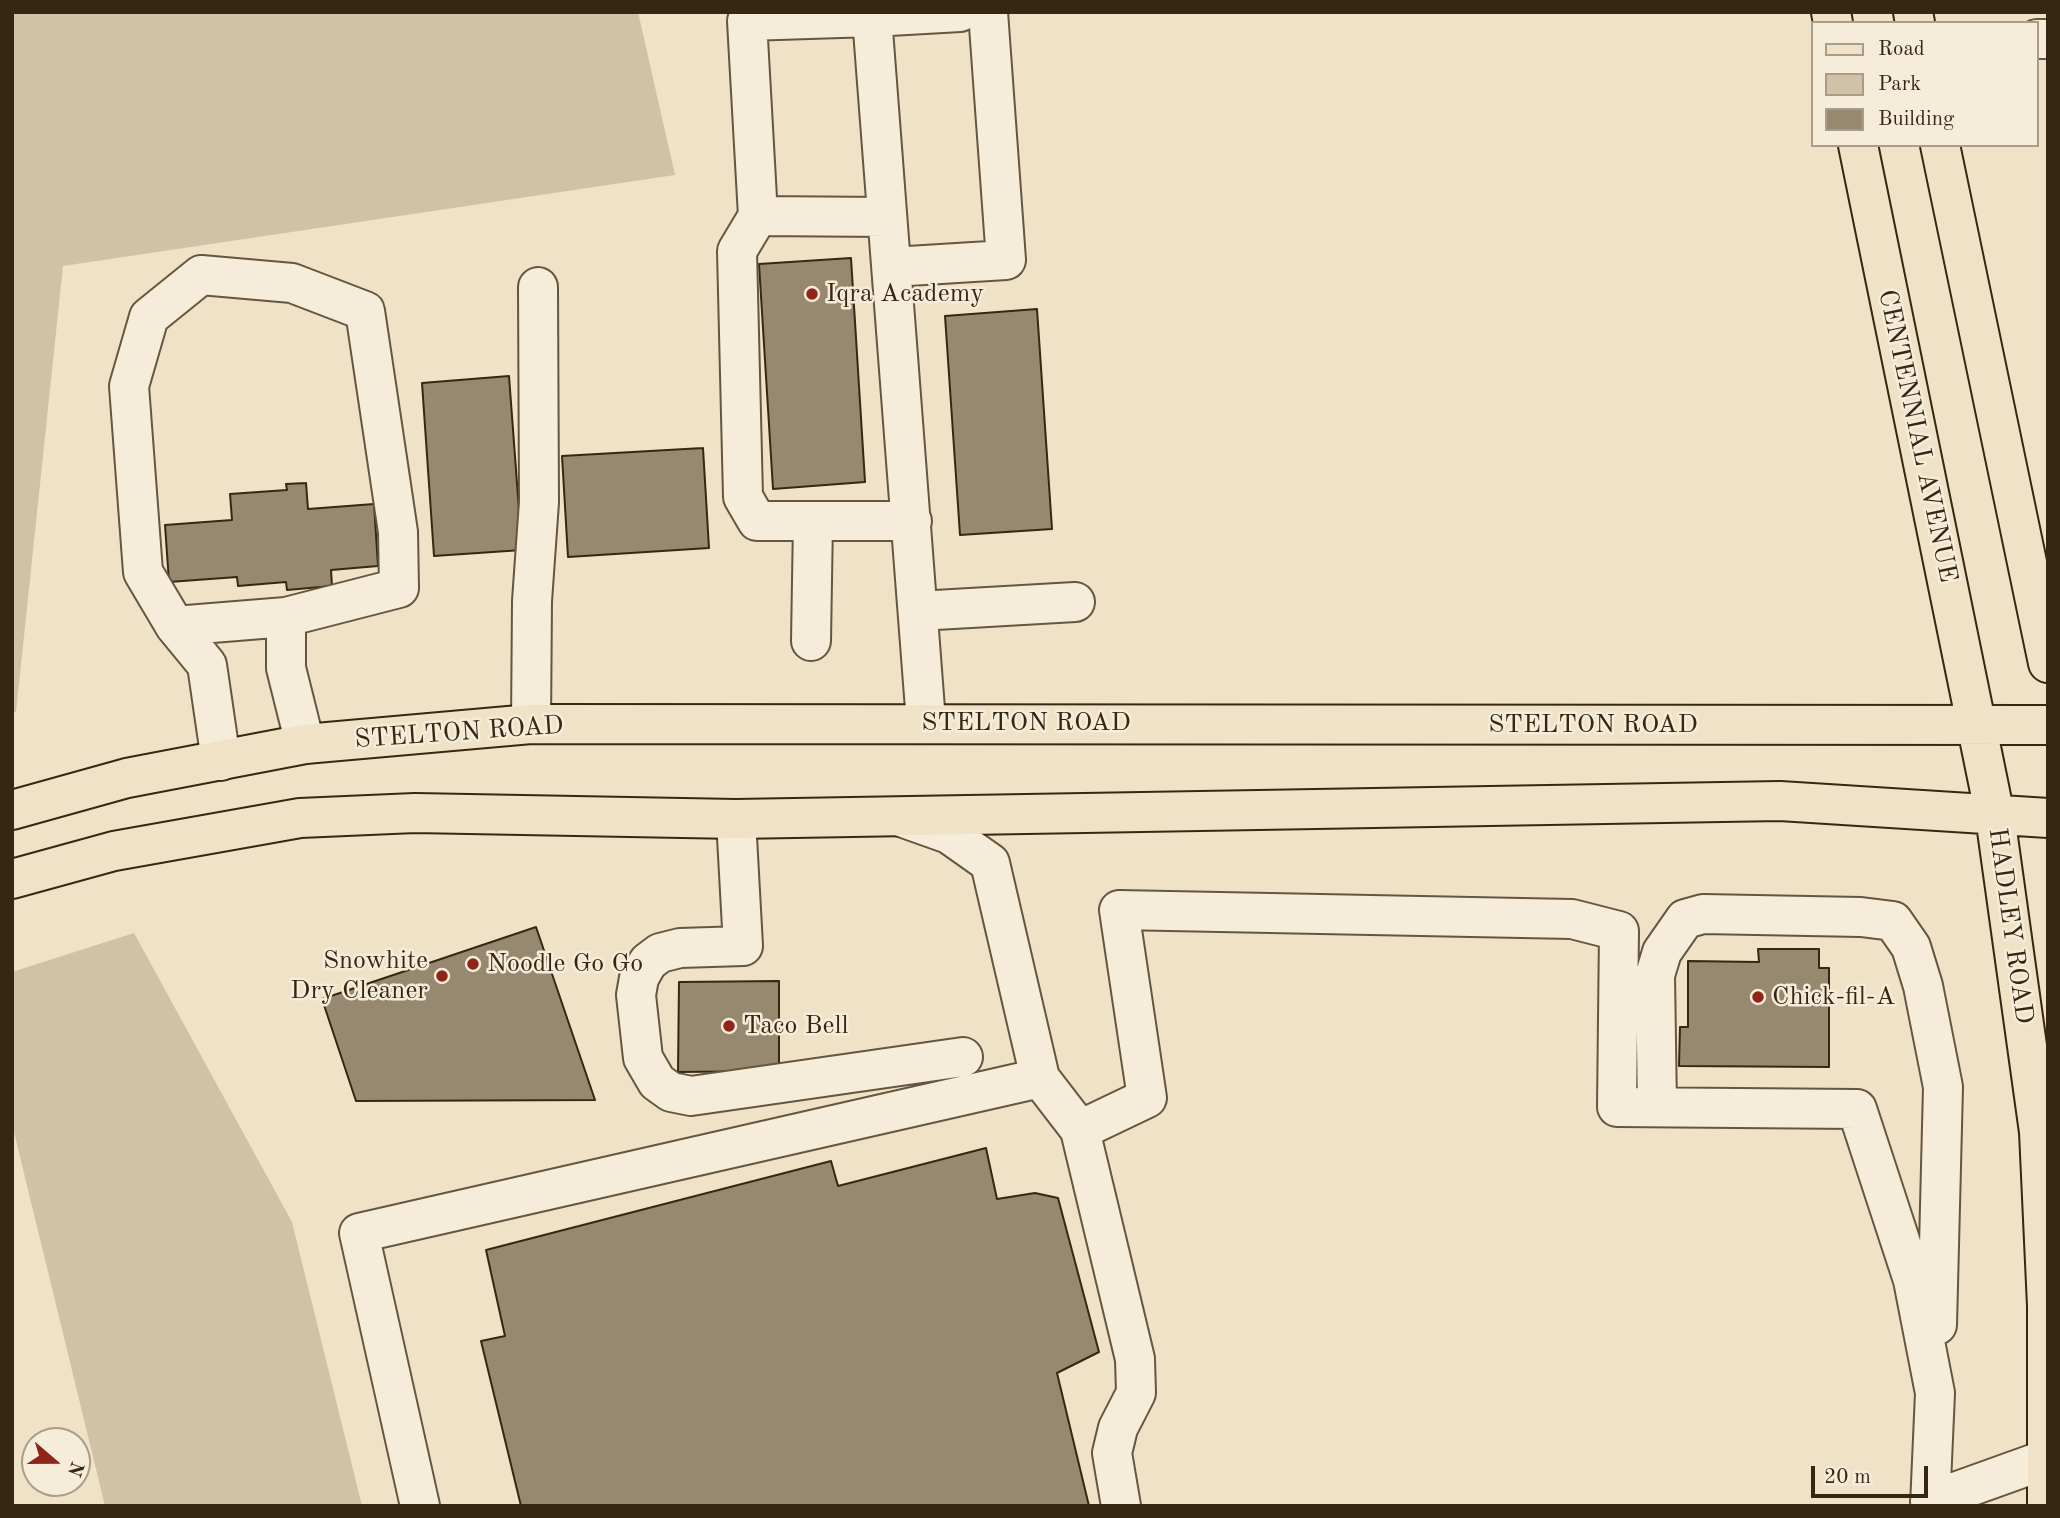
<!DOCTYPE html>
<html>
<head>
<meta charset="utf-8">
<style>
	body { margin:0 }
	#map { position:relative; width:2060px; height:1518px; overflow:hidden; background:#f0e2c6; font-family:"Old Standard TT",serif }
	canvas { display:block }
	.frame { position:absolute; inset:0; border:14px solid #372712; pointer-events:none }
	.legend { position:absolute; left:1811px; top:21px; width:228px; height:126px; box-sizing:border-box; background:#f5ecda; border:2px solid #a99d8a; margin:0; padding:9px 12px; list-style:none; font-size:21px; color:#372712 }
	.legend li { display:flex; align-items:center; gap:14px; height:35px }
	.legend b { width:35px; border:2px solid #a99d8a }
	.north { position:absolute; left:21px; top:1427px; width:70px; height:70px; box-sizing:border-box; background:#f5ecda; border:2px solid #a99d8a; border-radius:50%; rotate:110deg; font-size:19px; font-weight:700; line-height:28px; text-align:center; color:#372712 }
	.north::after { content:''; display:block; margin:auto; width:24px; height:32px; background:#8f2418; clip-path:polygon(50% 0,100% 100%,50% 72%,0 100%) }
	.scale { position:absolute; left:1811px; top:1466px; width:117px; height:32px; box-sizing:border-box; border:4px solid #372712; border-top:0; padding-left:9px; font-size:21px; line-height:24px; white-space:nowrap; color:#372712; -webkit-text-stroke:5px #f5ecda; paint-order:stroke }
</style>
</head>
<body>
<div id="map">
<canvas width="2060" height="1518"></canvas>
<div class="frame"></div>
<ul class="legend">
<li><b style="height:9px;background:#f0e2c6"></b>Road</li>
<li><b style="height:19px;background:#d1c2a7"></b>Park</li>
<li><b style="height:19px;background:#978870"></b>Building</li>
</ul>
<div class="north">N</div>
<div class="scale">20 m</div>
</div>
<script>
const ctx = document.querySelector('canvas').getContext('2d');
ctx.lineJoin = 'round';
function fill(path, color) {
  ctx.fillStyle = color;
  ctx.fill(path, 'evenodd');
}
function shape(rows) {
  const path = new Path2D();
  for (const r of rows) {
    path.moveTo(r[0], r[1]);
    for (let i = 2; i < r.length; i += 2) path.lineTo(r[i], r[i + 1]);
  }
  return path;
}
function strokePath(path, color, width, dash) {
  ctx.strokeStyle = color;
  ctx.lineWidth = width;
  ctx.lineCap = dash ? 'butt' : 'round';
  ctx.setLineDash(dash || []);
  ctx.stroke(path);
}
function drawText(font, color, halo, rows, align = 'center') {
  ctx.font = font + ' "Old Standard TT",serif';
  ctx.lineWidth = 5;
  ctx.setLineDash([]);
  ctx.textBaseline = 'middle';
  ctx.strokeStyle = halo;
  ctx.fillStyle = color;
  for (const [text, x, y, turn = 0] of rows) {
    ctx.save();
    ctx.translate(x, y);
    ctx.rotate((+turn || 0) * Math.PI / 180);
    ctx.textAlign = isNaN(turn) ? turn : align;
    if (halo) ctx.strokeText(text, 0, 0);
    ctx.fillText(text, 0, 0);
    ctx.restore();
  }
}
const green = shape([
	[12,12,638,12,675,175,63,266,16,712,12,712],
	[134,933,292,1222,362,1506,105,1506,12,1124,12,972]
]);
const building = shape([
	[851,258,865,482,773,489,759,264,851,258],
	[1037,309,1052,529,960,535,945,316,1037,309],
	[509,376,522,550,434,556,422,383,509,376],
	[703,448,709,548,568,557,562,456,703,448],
	[306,483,308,509,374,504,378,566,331,570,332,586,287,590,286,582,238,586,237,577,169,582,165,525,232,520,230,494,287,490,286,484,306,483],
	[536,927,595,1100,356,1101,322,999,536,927],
	[1758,949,1819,949,1819,968,1829,968,1829,1067,1679,1066,1680,1027,1688,1027,1688,961,1759,962,1758,949],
	[779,981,779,1071,678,1072,679,982,779,981],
	[986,1148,997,1199,1035,1193,1058,1198,1099,1352,1057,1373,1089,1506,521,1506,481,1341,505,1336,486,1250,831,1161,838,1186,986,1148]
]);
const minor = shape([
	[872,17,960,12],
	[2037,39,2048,39],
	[758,216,737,251,743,497,757,521,912,521],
	[887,217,758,216,747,21,872,17,926,722],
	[892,267,1006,260,988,12],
	[918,611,1075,602],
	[175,626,286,617],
	[811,641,813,521],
	[531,724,532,601,539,502,538,287],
	[221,761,207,665,175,626,143,572,129,386,149,317,201,275,292,283,365,311,398,532,399,588,286,617,286,668,305,744],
	[901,817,949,834,990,863,1040,1078],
	[736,819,743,946,680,948,660,953,648,962,639,978,636,995,643,1058,657,1082,671,1092,691,1096,963,1057],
	[1657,1107,1655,975,1662,952,1685,919,1703,914,1861,917,1893,921,1911,947,1923,986,1943,1087,1937,1325],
	[1080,1130,1147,1098,1119,910,1572,919,1619,931,1617,1107,1857,1109,1913,1280,1935,1393,1930,1506],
	[1930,1501,2047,1459],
	[420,1506,359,1233,1040,1078,1080,1130,1135,1359,1136,1393,1118,1428,1112,1453,1121,1506]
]);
const major = shape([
	[1831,12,1833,23],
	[1913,12,1915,23],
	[1858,145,1995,816,2039,1132,2047,1306,2047,1506],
	[1940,145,2048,663],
	[12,810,127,778,305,744,531,724,2048,725],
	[12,879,114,851,300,818,415,813,736,819,1780,801,2048,818]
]);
const markers = [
	[812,294,7,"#8f2418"],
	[473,964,7,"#8f2418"],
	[442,976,7,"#8f2418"],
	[1758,997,7,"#8f2418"],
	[729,1026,7,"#8f2418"]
];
const poiNames = [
	["Iqra Academy",826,294],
	["Snowhite",428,961,"right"],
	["Dry Cleaner",428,991,"right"],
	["Noodle Go Go",487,964],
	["Chick-fil-A",1772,997],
	["Taco Bell",743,1026]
];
const streetNames = [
	["CENTENNIAL AVENUE",1917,436,78],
	["STELTON ROAD",1026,723],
	["STELTON ROAD",1593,725],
	["STELTON ROAD",459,733,-4],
	["HADLEY ROAD",2010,926,82]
];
fill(green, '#d1c2a7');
fill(building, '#978870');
strokePath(building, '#372712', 2);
strokePath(minor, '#65563f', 42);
strokePath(major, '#372712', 42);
strokePath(minor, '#f5ecda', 38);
strokePath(major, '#f0e2c6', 38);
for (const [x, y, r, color] of markers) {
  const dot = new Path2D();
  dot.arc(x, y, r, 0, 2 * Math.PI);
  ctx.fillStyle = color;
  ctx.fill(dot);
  strokePath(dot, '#f5ecda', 2.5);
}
drawText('26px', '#372712', '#f5ecda', poiNames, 'left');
drawText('26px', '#372712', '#f5ecda', streetNames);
</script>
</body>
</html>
